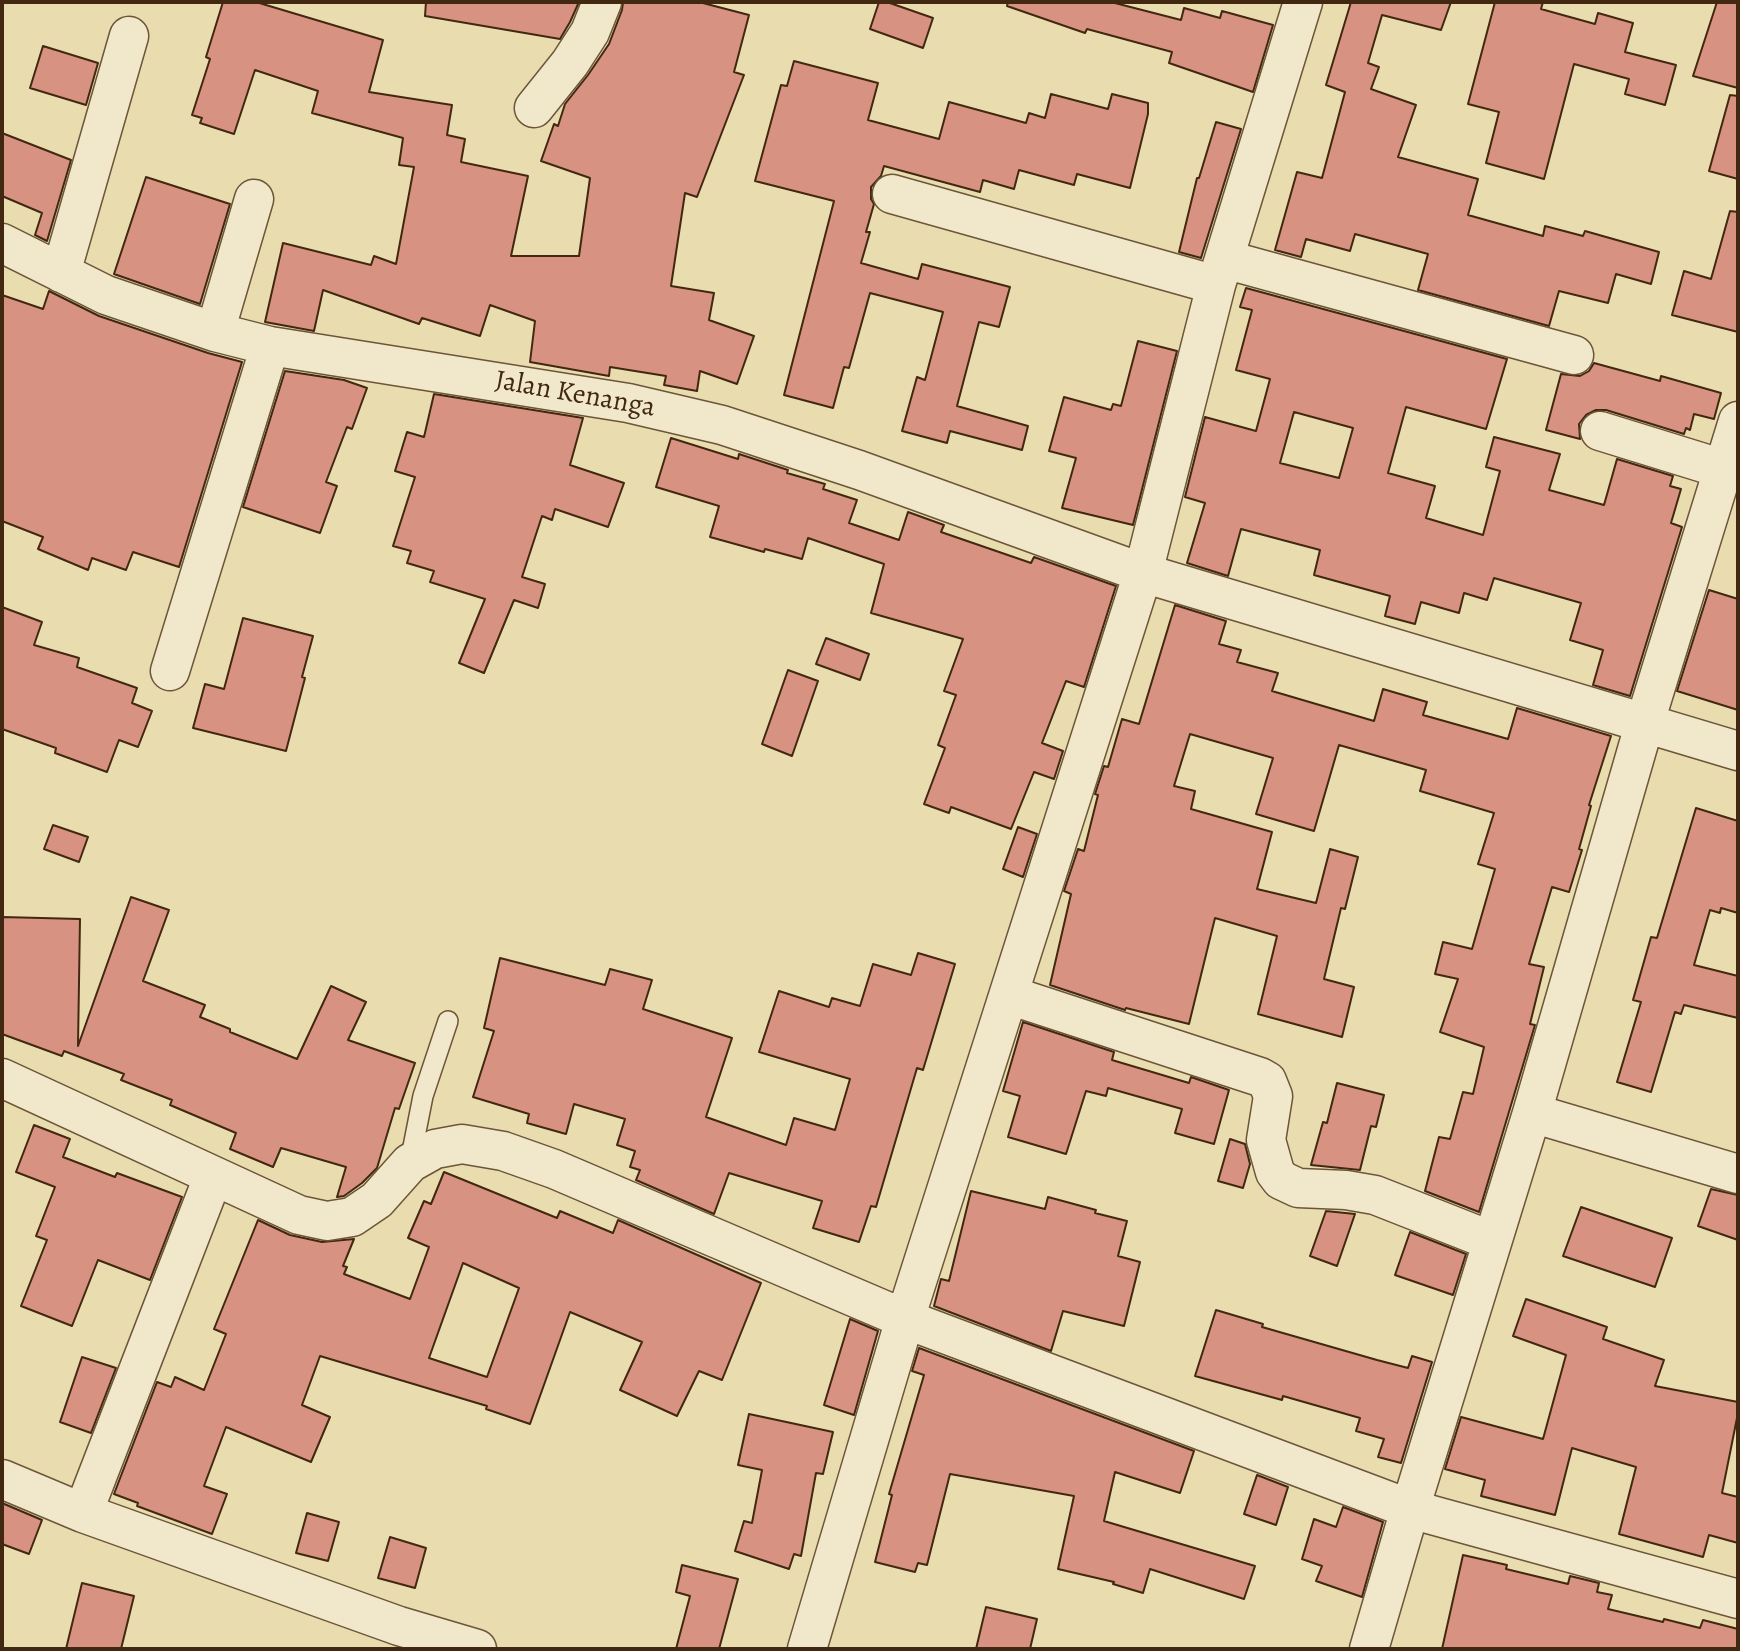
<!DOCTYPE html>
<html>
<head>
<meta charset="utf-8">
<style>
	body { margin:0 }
	#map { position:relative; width:1740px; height:1651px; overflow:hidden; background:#e9dcaf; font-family:Alegreya,serif }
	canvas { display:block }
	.frame { position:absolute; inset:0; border:4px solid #422811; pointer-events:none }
</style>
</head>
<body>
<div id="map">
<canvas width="1740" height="1651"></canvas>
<div class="frame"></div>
</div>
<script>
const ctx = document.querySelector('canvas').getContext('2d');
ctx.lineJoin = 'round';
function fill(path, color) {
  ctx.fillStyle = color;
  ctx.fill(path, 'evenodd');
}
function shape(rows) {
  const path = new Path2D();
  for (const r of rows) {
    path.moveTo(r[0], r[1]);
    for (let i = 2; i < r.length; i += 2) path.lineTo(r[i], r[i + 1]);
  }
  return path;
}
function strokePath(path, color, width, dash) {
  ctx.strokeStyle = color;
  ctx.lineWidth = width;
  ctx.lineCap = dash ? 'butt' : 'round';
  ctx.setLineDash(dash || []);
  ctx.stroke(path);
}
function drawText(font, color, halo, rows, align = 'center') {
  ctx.font = font + ' Alegreya,serif';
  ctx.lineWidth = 6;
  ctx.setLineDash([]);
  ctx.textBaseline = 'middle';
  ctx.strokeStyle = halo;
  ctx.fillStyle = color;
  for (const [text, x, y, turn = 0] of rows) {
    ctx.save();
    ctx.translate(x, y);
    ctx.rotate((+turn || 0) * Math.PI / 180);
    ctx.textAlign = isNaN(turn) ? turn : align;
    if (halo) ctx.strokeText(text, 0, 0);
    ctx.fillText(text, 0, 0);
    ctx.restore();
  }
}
const building = shape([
	[223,2,256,2,383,40,369,92,452,105,447,135,465,139,461,162,528,176,511,256,579,256,590,178,541,161,554,124,558,126,565,104,588,75,609,44,622,10,623,2,699,2,749,15,734,72,744,75,697,197,685,193,671,286,714,293,709,320,754,336,737,384,700,371,697,391,664,385,666,376,610,367,609,376,530,362,535,321,490,305,480,336,422,318,419,324,323,290,314,331,265,322,283,243,371,265,374,256,396,264,414,167,399,165,403,138,312,113,318,91,255,70,234,134,200,123,202,118,192,115,210,59,206,57,223,2],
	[426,2,579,2,570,22,560,39,425,16,426,2],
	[879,2,887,2,933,18,923,48,870,29,879,2],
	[1008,2,1111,2,1181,20,1184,8,1220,18,1222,11,1273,25,1253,92,1169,63,1172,52,1087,29,1085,33,1007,6,1008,2],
	[1351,2,1451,2,1441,30,1382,15,1368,63,1379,67,1371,89,1416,105,1398,157,1478,179,1468,215,1543,236,1545,226,1583,236,1585,231,1659,252,1651,284,1616,274,1608,303,1559,291,1549,326,1418,290,1428,254,1355,234,1350,251,1306,239,1301,257,1275,250,1297,172,1322,178,1345,92,1326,85,1351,2],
	[1495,2,1543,2,1541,9,1595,24,1598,13,1633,23,1625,52,1676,65,1665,105,1625,94,1629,79,1574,64,1544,179,1486,163,1499,112,1468,104,1495,2],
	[1717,2,1738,2,1738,88,1693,76,1717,2],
	[43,46,98,63,86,105,30,88,43,46],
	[794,61,878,83,868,120,939,139,949,102,1026,123,1029,113,1045,118,1051,94,1108,109,1112,94,1148,103,1148,114,1130,188,1077,174,1074,185,1019,170,1014,189,983,180,980,192,884,166,881,176,871,187,871,199,874,204,866,232,870,232,861,263,918,279,922,264,1010,287,999,327,979,322,957,406,1028,426,1022,450,950,431,947,443,902,431,917,377,925,380,943,312,870,293,849,368,844,367,833,408,784,395,834,201,755,181,781,85,787,86,794,61],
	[1730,95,1738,96,1738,179,1709,171,1730,95],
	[1216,122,1241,129,1201,258,1179,252,1197,178,1199,178,1216,122],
	[2,133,71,160,47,241,35,235,42,213,2,196,2,133],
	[146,177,230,204,200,304,114,274,146,177],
	[1730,211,1738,212,1738,332,1672,315,1684,271,1711,279,1730,211],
	[1246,288,1507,359,1486,429,1406,407,1388,473,1435,486,1426,518,1483,535,1500,471,1486,467,1494,437,1560,454,1549,490,1604,505,1617,459,1673,476,1670,486,1681,489,1671,523,1682,527,1630,696,1593,685,1603,650,1570,640,1581,603,1494,578,1487,600,1464,593,1459,613,1421,602,1415,624,1385,616,1390,596,1314,575,1320,550,1241,529,1228,576,1187,563,1205,503,1185,497,1205,417,1256,431,1270,379,1236,370,1252,310,1240,307,1246,288],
	[1294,412,1353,428,1339,478,1280,463,1294,412],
	[49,291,99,316,208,353,242,362,179,567,133,552,126,570,92,558,88,570,38,549,43,537,2,521,2,295,43,309,49,291],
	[1138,341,1177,351,1133,525,1062,508,1076,458,1049,451,1064,397,1111,410,1113,404,1121,406,1138,341],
	[1594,363,1660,381,1661,376,1721,393,1714,419,1694,414,1690,430,1686,428,1684,434,1606,410,1596,410,1586,415,1579,424,1580,439,1546,430,1561,374,1580,376,1589,371,1594,363],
	[285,371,344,380,367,388,352,429,347,427,326,482,337,486,320,533,243,507,285,371],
	[434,394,583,418,570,465,624,483,608,527,555,509,552,520,542,516,522,577,545,584,538,608,514,600,484,673,459,663,485,599,430,582,434,571,407,563,411,551,393,546,415,477,395,471,407,432,424,437,434,394],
	[671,438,738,459,739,454,788,470,787,473,825,484,823,489,857,500,849,523,899,540,908,512,944,525,941,532,1031,563,1034,557,1116,586,1084,687,1066,681,1042,743,1063,751,1054,779,1034,772,1011,829,951,807,949,813,924,804,945,748,938,745,956,695,944,691,963,639,871,613,884,564,808,538,802,559,765,549,764,552,710,537,719,506,656,487,671,438],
	[1709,590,1738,599,1738,710,1677,691,1709,590],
	[1175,605,1226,621,1219,644,1241,650,1237,662,1278,673,1272,691,1374,721,1383,689,1427,702,1423,715,1508,739,1517,708,1611,736,1589,805,1591,806,1579,849,1582,850,1569,892,1552,887,1529,964,1544,967,1530,1024,1535,1025,1479,1212,1425,1191,1439,1137,1450,1139,1463,1092,1473,1094,1484,1047,1440,1032,1458,979,1435,974,1443,942,1472,949,1495,869,1478,864,1494,813,1420,791,1426,770,1339,745,1314,831,1256,814,1273,758,1190,734,1174,786,1195,791,1191,809,1272,832,1257,889,1316,903,1330,849,1358,857,1345,909,1341,908,1324,979,1354,987,1342,1037,1258,1014,1277,936,1215,918,1189,1024,1126,1008,1125,1010,1050,985,1071,894,1064,891,1078,849,1084,851,1098,795,1095,794,1104,766,1108,767,1122,719,1139,724,1175,605],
	[2,607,42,622,34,645,79,658,77,667,137,688,132,703,152,711,138,747,119,740,107,772,55,753,56,748,2,729,2,607],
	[243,618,313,636,302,677,305,678,286,751,193,728,205,684,224,689,243,618],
	[826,638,869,654,860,680,816,664,826,638],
	[788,670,818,681,792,756,762,744,788,670],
	[1696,808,1738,821,1738,913,1721,908,1720,913,1710,910,1694,965,1738,976,1738,1018,1684,1005,1681,1014,1675,1012,1651,1092,1617,1082,1641,1002,1633,1000,1651,937,1657,938,1696,808],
	[53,825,88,837,79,862,44,849,53,825],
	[1018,827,1037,834,1023,877,1003,869,1018,827],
	[131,897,169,910,143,981,205,1005,200,1017,230,1029,230,1032,297,1059,331,986,366,1002,348,1040,415,1063,399,1109,395,1108,377,1168,362,1183,344,1196,337,1197,346,1167,281,1148,273,1167,230,1149,236,1133,170,1105,172,1100,121,1080,124,1074,64,1051,62,1056,2,1034,2,917,80,919,78,1046,131,897],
	[918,953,955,964,923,1070,917,1068,876,1207,871,1206,859,1242,813,1228,822,1201,729,1173,714,1214,636,1180,640,1170,630,1167,635,1151,617,1145,625,1119,574,1104,566,1134,527,1123,529,1114,473,1097,494,1031,484,1028,500,958,605,985,610,969,652,980,643,1009,732,1038,706,1117,786,1145,794,1118,835,1130,850,1079,759,1052,779,991,829,1007,832,998,860,1006,873,964,911,975,918,953],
	[1023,1022,1114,1052,1112,1060,1189,1083,1191,1077,1229,1090,1214,1144,1175,1133,1182,1109,1108,1088,1106,1096,1086,1091,1066,1154,1008,1137,1020,1096,1003,1091,1023,1022],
	[1337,1083,1384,1095,1376,1127,1371,1126,1360,1170,1311,1165,1323,1122,1327,1123,1337,1083],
	[34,1125,70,1139,63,1157,115,1177,117,1173,182,1197,150,1280,98,1260,72,1326,21,1306,47,1240,36,1236,55,1187,16,1172,34,1125],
	[1230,1139,1245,1144,1250,1164,1243,1188,1218,1181,1230,1139],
	[444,1172,557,1218,560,1211,613,1233,618,1220,761,1283,722,1380,699,1371,677,1416,620,1390,642,1342,570,1312,530,1424,486,1409,487,1406,320,1356,302,1405,330,1417,311,1462,226,1427,204,1486,227,1494,212,1534,137,1506,138,1503,114,1494,157,1382,171,1387,175,1377,204,1390,226,1334,214,1329,258,1220,290,1235,322,1242,354,1239,343,1266,347,1267,344,1274,410,1299,429,1247,408,1238,424,1201,431,1204,444,1172],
	[463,1263,519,1288,487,1377,429,1358,463,1263],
	[1711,1189,1738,1195,1738,1240,1698,1226,1711,1189],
	[971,1191,1045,1209,1048,1197,1096,1210,1095,1213,1127,1221,1118,1256,1140,1262,1124,1326,1063,1311,1051,1351,934,1306,941,1279,949,1281,971,1191],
	[1581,1207,1672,1238,1655,1287,1563,1256,1581,1207],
	[1326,1211,1355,1214,1337,1266,1310,1256,1326,1211],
	[1410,1232,1466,1254,1453,1295,1395,1275,1410,1232],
	[1526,1299,1607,1327,1603,1339,1664,1360,1655,1386,1738,1402,1738,1413,1722,1493,1738,1497,1738,1543,1709,1535,1703,1557,1619,1534,1636,1467,1572,1448,1555,1515,1481,1496,1485,1480,1445,1469,1461,1417,1543,1439,1566,1355,1513,1336,1526,1299],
	[1216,1310,1263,1324,1262,1327,1377,1360,1408,1368,1412,1356,1432,1362,1401,1463,1378,1457,1384,1439,1356,1431,1360,1418,1283,1396,1282,1400,1195,1376,1216,1310],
	[850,1319,878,1331,854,1415,824,1405,850,1319],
	[919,1348,1194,1451,1180,1493,1115,1472,1104,1521,1255,1566,1244,1599,1150,1569,1143,1593,1113,1584,1114,1582,1058,1569,1074,1496,950,1474,927,1565,918,1563,915,1572,875,1562,892,1495,889,1494,924,1375,912,1371,919,1348],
	[82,1357,116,1368,91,1433,60,1422,82,1357],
	[749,1414,833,1432,823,1474,816,1473,801,1556,794,1554,789,1569,735,1551,744,1521,752,1523,762,1470,738,1465,749,1414],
	[1257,1475,1288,1487,1276,1525,1244,1514,1257,1475],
	[2,1503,42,1520,29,1554,2,1544,2,1503],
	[1343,1507,1383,1522,1362,1597,1316,1581,1322,1566,1302,1559,1314,1519,1336,1527,1343,1507],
	[307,1513,339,1522,328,1561,296,1553,307,1513],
	[390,1537,426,1548,415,1588,378,1578,390,1537],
	[1463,1555,1507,1565,1506,1569,1568,1584,1570,1576,1599,1583,1597,1592,1612,1595,1608,1609,1663,1622,1664,1619,1700,1628,1703,1620,1738,1629,1738,1649,1442,1649,1463,1555],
	[682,1565,738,1579,719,1649,676,1649,690,1596,676,1592,682,1565],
	[82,1583,134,1596,121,1649,66,1649,82,1583],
	[986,1607,1037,1619,1030,1649,976,1649,986,1607]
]);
const service = shape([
	[410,1162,423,1096,448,1021]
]);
const minor = shape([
	[534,108,570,63,590,32,602,2],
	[892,194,1216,285],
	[2,243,106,295,215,332,270,346,628,403,722,425,859,470,1143,573,1738,751],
	[1224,259,1574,355],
	[61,273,129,36],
	[215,332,254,199],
	[1600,431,1723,469],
	[170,671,270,346],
	[1009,995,1260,1077,1267,1081,1273,1096,1266,1140,1275,1172,1281,1180,1298,1188,1346,1190,1375,1195,1492,1241],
	[2,1078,299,1215,327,1221,352,1217,377,1200,410,1163,435,1149,462,1144,503,1151,554,1169,905,1319,1410,1509,1738,1599],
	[1532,1113,1738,1174],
	[2,1479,83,1513,399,1626,477,1649],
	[83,1513,213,1177],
	[807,1649,905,1319,1143,573,1216,285,1303,2],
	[1369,1649,1410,1509,1532,1113,1645,722,1738,421]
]);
const streetNames = [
	["Jalan Kenanga",575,395,10]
];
fill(building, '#d79281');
strokePath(building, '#422811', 2);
strokePath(service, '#6c5538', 22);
strokePath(minor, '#6c5538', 41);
strokePath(service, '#f1e8cb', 19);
strokePath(minor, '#f1e8cb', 38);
drawText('28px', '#422811', '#f1e8cb', streetNames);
</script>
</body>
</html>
